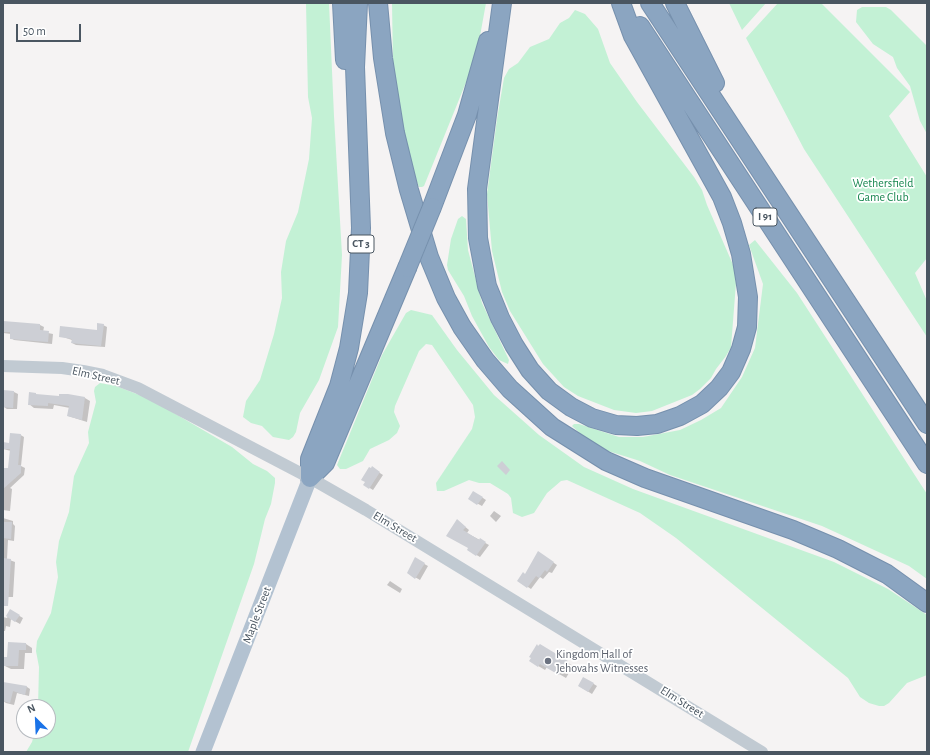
<!DOCTYPE html>
<html>
<head>
<meta charset="utf-8">
<style>
	body { margin:0 }
	#map { position:relative; width:930px; height:755px; overflow:hidden; background:#f5f3f3; font-family:"Alegreya Sans",sans-serif }
	canvas { display:block }
	.frame { position:absolute; inset:0; border:4px solid #4a5661; pointer-events:none }
	.north { position:absolute; left:16px; top:699px; width:40px; height:40px; box-sizing:border-box; background:#fff; border:1px solid #b7bbc0; border-radius:50%; rotate:336deg; font-size:11px; font-weight:700; line-height:16px; text-align:center; color:#4a5661 }
	.north::after { content:''; display:block; margin:auto; width:14px; height:18px; background:#1a73e8; clip-path:polygon(50% 0,100% 100%,50% 72%,0 100%) }
	.scale { position:absolute; left:16px; top:24px; width:65px; height:18px; box-sizing:border-box; border:2px solid #4a5661; border-top:0; padding-left:5px; font-size:12px; line-height:14px; white-space:nowrap; color:#4a5661; -webkit-text-stroke:3px #fff; paint-order:stroke }
</style>
</head>
<body>
<div id="map">
<canvas width="930" height="755"></canvas>
<div class="frame"></div>
<div class="north">N</div>
<div class="scale">50 m</div>
</div>
<script>
const ctx = document.querySelector('canvas').getContext('2d');
ctx.lineJoin = 'round';
function fill(path, color) {
  ctx.fillStyle = color;
  ctx.fill(path, 'evenodd');
}
function shape(rows) {
  const path = new Path2D();
  for (const r of rows) {
    path.moveTo(r[0], r[1]);
    for (let i = 2; i < r.length; i += 2) path.lineTo(r[i], r[i + 1]);
  }
  return path;
}
function strokePath(path, color, width, dash) {
  ctx.strokeStyle = color;
  ctx.lineWidth = width;
  ctx.lineCap = dash ? 'butt' : 'round';
  ctx.setLineDash(dash || []);
  ctx.stroke(path);
}
function drawText(font, color, halo, rows, align = 'center') {
  ctx.font = font + ' "Alegreya Sans",sans-serif';
  ctx.lineWidth = 3.5;
  ctx.setLineDash([]);
  ctx.textBaseline = 'middle';
  ctx.strokeStyle = halo;
  ctx.fillStyle = color;
  for (const [text, x, y, turn = 0] of rows) {
    ctx.save();
    ctx.translate(x, y);
    ctx.rotate((+turn || 0) * Math.PI / 180);
    ctx.textAlign = isNaN(turn) ? turn : align;
    if (halo) ctx.strokeText(text, 0, 0);
    ctx.fillText(text, 0, 0);
    ctx.restore();
  }
}
const green = shape([
	[306,3,329,3,334,116,342,255,338,327,319,380,300,413,296,432,293,437,289,440,273,437,262,426,251,423,243,417,246,401,260,380,274,334,282,298,281,272,286,241,298,212,309,159,312,118,308,97],
	[392,3,486,3,480,36,471,70,424,186,422,187,419,187,411,167,401,122,393,66],
	[729,3,766,3,742,30],
	[778,3,821,3,910,92,889,116,927,177,927,258,915,273,927,301,927,337,804,149,746,38],
	[862,7,886,7,891,10,927,46,927,134,920,121,910,86,897,68,893,57,873,44,856,22,857,10],
	[575,10,585,14,598,29,610,63,637,102,694,177,702,190,707,205,734,267,736,283,731,347,726,356,716,369,711,378,700,389,692,395,652,411,636,413,614,410,578,396,564,387,543,364,510,311,502,292,492,251,487,194,497,119,504,78,509,69,518,63,530,47,549,39,560,23,569,18],
	[462,216,466,219,468,250,482,303,509,360,508,364,499,360,489,347,472,316,464,296,448,270,447,265,451,239,458,219],
	[755,240,797,293,927,494,927,579,909,566,822,526,670,475,640,461,608,451,583,436,572,426,574,424,579,424,619,437,643,437,680,430,701,420,721,408,742,377,755,348,763,284,749,245],
	[411,310,432,315,457,350,494,395,539,435,584,467,633,489,834,562,888,589,927,615,927,675,907,683,889,703,884,706,879,706,869,703,860,697,848,678,676,538,640,513,567,480,561,481,547,493,534,513,522,517,513,513,511,498,508,494,490,483,479,483,469,480,444,491,437,491,436,483,472,429,475,417,473,405,432,345,426,344,419,351,395,406,394,412,400,426,397,433,389,440,370,449,363,461,346,469,340,469,337,465,382,355,406,313],
	[100,383,116,386,150,399,232,447,253,464,267,471,275,478,275,483,271,504,265,519,254,564,188,752,26,752,32,742,35,731,48,731,48,707,38,707,39,667,36,651,37,641,51,613,58,577,56,562,59,541,69,512,74,476,89,443,88,432,96,402,94,391,95,387]
]);
const shadow = shape([
	[3,322,40,325,44,327,43,332,53,334,52,344,14,340,11,338,11,334,3,333],
	[103,325,107,327,105,347,76,345,72,343,72,340,60,336,97,331],
	[3,391,14,392,18,394,17,409,7,409,4,407],
	[68,395,85,398,90,401,87,422,68,416,70,408,54,405,53,409,34,408,29,404,39,396,60,397],
	[19,434,24,437,21,466,25,468,24,475,10,488,12,489,10,511,3,510,3,469,9,469,11,451,3,449,3,443,10,444],
	[372,468,383,475,373,490,365,485],
	[477,494,486,500,482,506,469,499],
	[494,511,501,516,496,522,490,516],
	[3,518,13,521,13,524,15,526,14,541,8,540,7,559,15,562,13,597,3,597],
	[457,520,469,530,467,533,489,545,480,557,468,550,470,548],
	[542,555,557,565,552,573,549,572,543,579,540,577,531,589,528,587,526,575],
	[415,559,428,566,420,580,408,573],
	[390,581,402,589,400,593,387,585],
	[11,611,23,618,20,624,11,619,10,627,6,626,5,631,3,631,3,617,7,618],
	[26,644,32,648,32,653,25,653,24,669,11,669,5,666,8,658],
	[540,645,573,666,566,678,547,667,545,670,530,661],
	[584,678,597,686,592,694,579,686],
	[3,683,27,687,30,689,29,696,17,693,14,705,6,703,3,701]
]);
const building = shape([
	[3,321,40,324,40,330,49,331,48,342,10,339,10,332,3,332],
	[97,323,104,324,101,346,71,343,72,339,59,337,60,326,97,330],
	[3,390,14,391,13,408,3,407],
	[29,392,36,393,36,394,59,396,59,394,68,394,85,397,82,420,67,416,69,406,48,403,48,406,28,405],
	[10,433,21,434,18,465,21,465,21,473,3,489,3,468,8,468,10,449,3,449,3,442,9,443],
	[502,461,510,470,506,475,497,466],
	[372,466,380,472,369,489,363,485,365,482,361,480,369,467,371,468],
	[473,491,483,497,477,505,468,499],
	[457,519,466,527,463,530,479,540,480,538,486,542,476,556,467,550,468,548,446,536],
	[3,522,12,522,11,539,3,538],
	[538,551,554,562,547,572,545,570,539,578,536,576,527,588,517,581,523,572,525,574],
	[415,557,425,563,415,579,407,573],
	[3,558,11,559,8,606,3,606],
	[10,609,20,615,15,622,6,616],
	[8,642,26,643,26,650,19,650,18,666,3,666,4,657,7,657],
	[537,644,538,646,540,644,568,661,559,675,540,664,538,667,529,661,531,658,529,657],
	[583,677,594,683,588,692,578,686],
	[3,682,27,686,25,695,13,691,10,703,3,701]
]);
const minor = shape([
	[3,366,62,368,83,371,103,375,138,388,310,478,366,510,762,752]
]);
const major = shape([
	[203,752,310,478]
]);
const highway = shape([
	[342,3,345,60],
	[378,3,383,58,395,133,409,190,429,257,446,298,462,327,485,360,510,389,552,427,606,461,645,478,793,530,838,549,887,574,927,603],
	[502,3,477,189,478,238,487,286,500,318,514,345,530,370,549,391,571,407,592,418,616,425,637,426,657,424,680,416,702,404,719,388,731,372,741,349,747,327,748,297,741,254,732,223,722,197,633,36,621,3],
	[650,3,927,424],
	[675,3,715,83],
	[640,26,927,464],
	[432,207,467,115,488,41],
	[310,478,310,459,339,386,349,348,358,293,361,228,355,67,358,3],
	[310,478,325,463,407,268]
]);
const highwayBridge = shape([
	[407,268,432,207]
]);
const markers = [
	[548,661,4,"#6b7280"]
];
const shields = [
	[765,217,24],
	[361,244,26]
];
const shieldNames = [
	["I 91",765,217],
	["CT 3",361,244]
];
const parkNames = [
	["Wethersfield",883,183],
	["Game Club",883,197]
];
const streetNames = [
	["Elm Street",96,376,13],
	["Elm Street",395,527,31],
	["Maple Street",257,615,-69],
	["Elm Street",682,702,32]
];
const worshipNames = [
	["Kingdom Hall of",556,654],
	["Jehovahs Witnesses",556,668]
];
fill(green, '#c3f1d5');
fill(shadow, '#0003');
fill(building, '#cdcfd5');
strokePath(highway, '#7690ad', 20);
strokePath(minor, '#c1cad2', 12);
strokePath(major, '#b3c2d1', 15);
strokePath(highway, '#8ba5c1', 18);
strokePath(highwayBridge, '#7690ad', 20, []);
strokePath(highwayBridge, '#8ba5c1', 18);
for (const [x, y, r, color] of markers) {
  const dot = new Path2D();
  dot.arc(x, y, r, 0, 2 * Math.PI);
  ctx.fillStyle = color;
  ctx.fill(dot);
  strokePath(dot, '#fff', 1.5);
}
for (const [x, y, w] of shields) {
  const box = new Path2D();
  box.roundRect(x - w / 2, y - 9, w, 18, 3);
  ctx.fillStyle = '#fff';
  ctx.fill(box);
  strokePath(box, '#4a5661', 1);
}
drawText('bold 11px', '#4a5661', null, shieldNames);
drawText('12px', '#17864f', '#fff', parkNames);
drawText('12px', '#4a5661', '#fff', streetNames);
drawText('12px', '#5b616d', '#fff', worshipNames, 'left');
</script>
</body>
</html>
